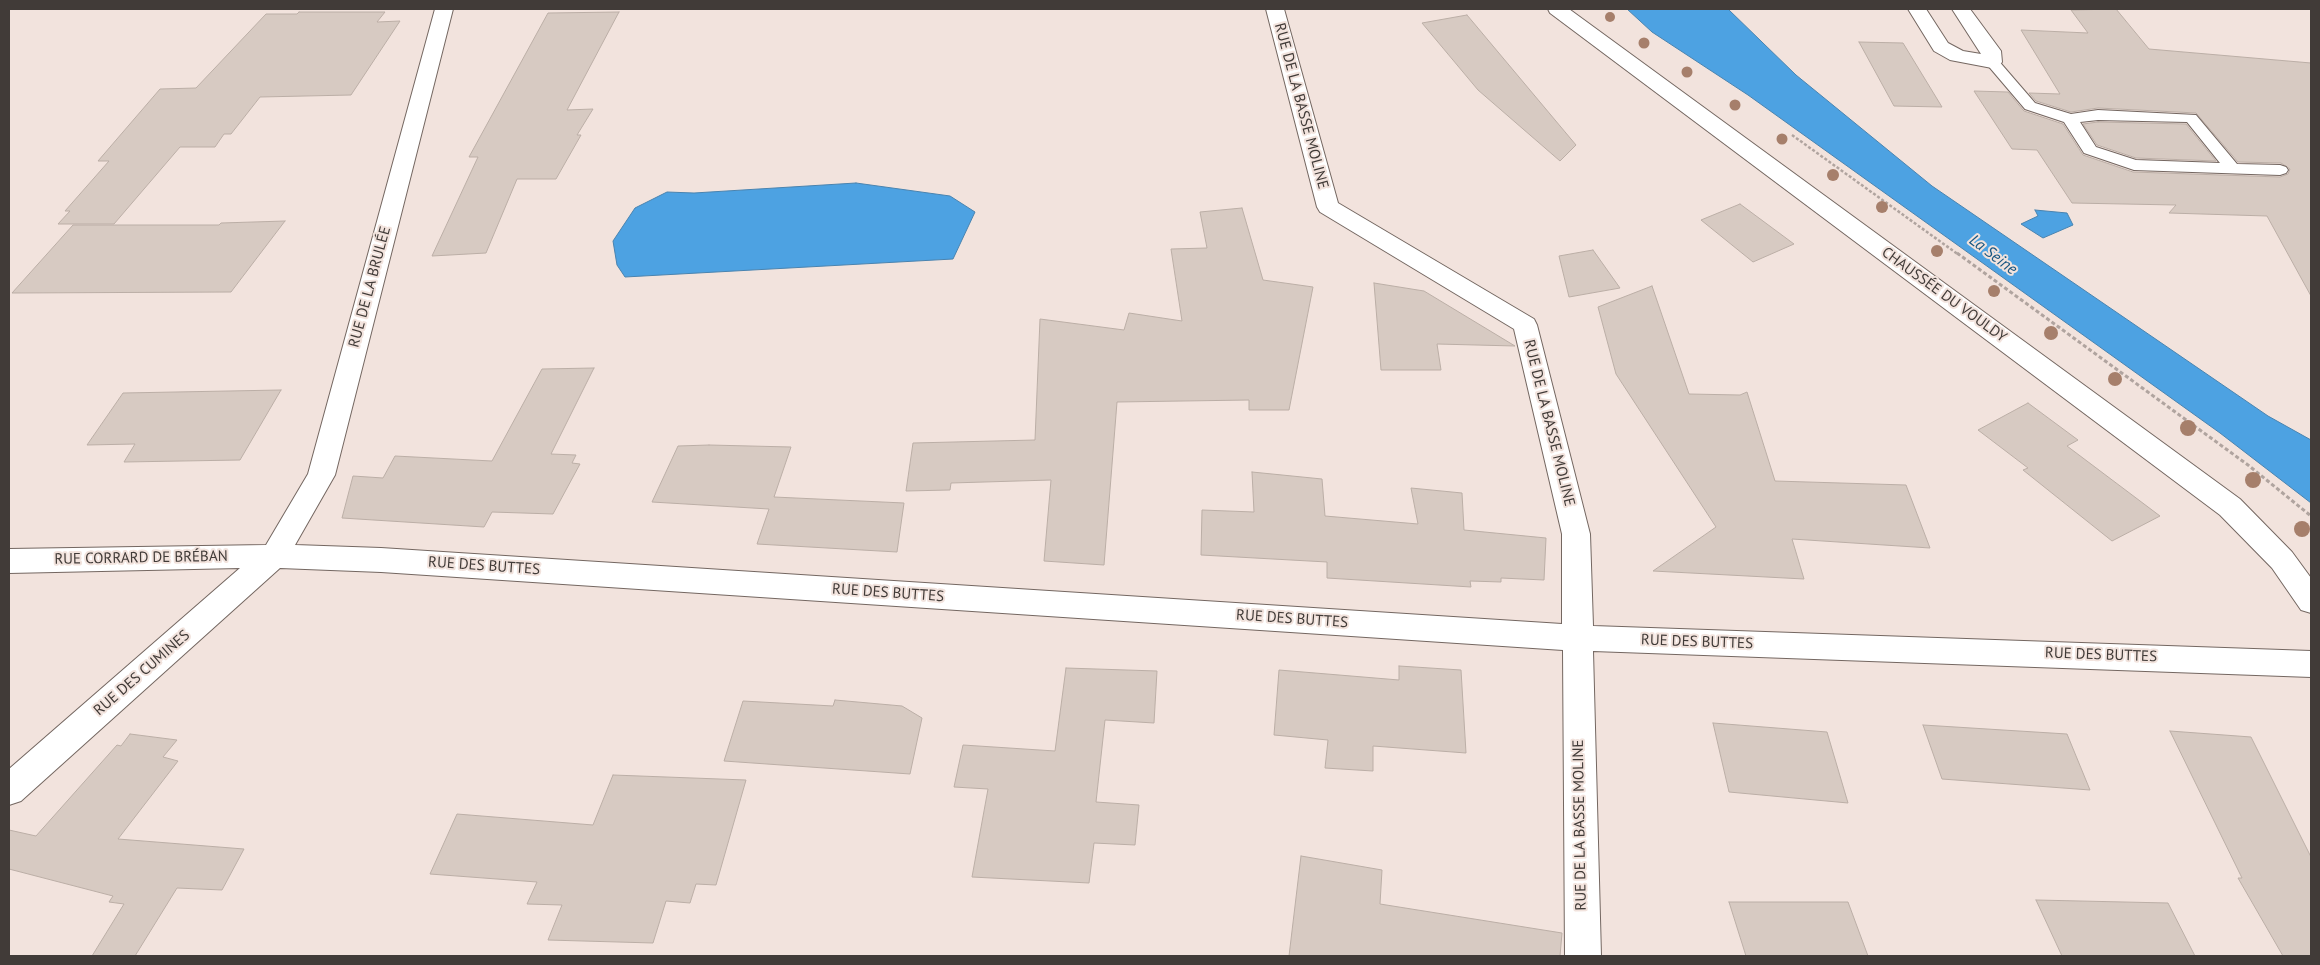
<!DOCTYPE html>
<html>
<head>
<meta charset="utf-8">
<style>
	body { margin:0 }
	#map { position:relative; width:2320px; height:965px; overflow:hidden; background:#f2e3dd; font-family:"PT Sans",sans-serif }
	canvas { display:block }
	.frame { position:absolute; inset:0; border:10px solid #413b38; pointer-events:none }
</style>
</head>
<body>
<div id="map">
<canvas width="2320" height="965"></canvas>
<div class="frame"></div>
</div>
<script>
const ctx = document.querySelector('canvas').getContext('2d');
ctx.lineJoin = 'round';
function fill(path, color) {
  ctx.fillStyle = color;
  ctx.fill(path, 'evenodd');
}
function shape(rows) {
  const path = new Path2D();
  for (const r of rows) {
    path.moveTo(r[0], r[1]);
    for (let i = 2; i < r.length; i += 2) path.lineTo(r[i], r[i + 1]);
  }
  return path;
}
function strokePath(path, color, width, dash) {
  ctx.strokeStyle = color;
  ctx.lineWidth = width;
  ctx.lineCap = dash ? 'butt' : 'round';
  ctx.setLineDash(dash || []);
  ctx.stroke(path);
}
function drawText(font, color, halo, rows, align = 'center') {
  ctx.font = font + ' "PT Sans",sans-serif';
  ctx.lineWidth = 4;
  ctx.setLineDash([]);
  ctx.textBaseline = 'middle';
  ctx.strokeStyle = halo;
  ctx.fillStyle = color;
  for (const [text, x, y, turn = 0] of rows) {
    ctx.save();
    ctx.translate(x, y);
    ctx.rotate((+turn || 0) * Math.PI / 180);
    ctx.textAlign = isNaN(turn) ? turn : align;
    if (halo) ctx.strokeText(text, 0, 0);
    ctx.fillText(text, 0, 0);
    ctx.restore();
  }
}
const water = shape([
	[1627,9,1728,9,1796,75,1932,186,2268,416,2311,440,2311,503,2220,433,1748,95,1652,32,1627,9],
	[856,183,950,196,975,212,953,259,625,277,617,265,613,241,635,208,667,192,694,193,856,183],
	[2035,210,2067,213,2073,225,2043,238,2021,224,2038,216,2035,210]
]);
const building = shape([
	[2116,9,2149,49,2311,63,2311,296,2267,216,2169,213,2176,205,2072,203,2037,150,2012,149,1974,91,2008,92,2024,111,2063,124,2083,155,2133,172,2280,177,2288,174,2290,169,2281,163,2238,162,2196,113,2098,108,2071,112,2036,101,2029,93,2060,94,2021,30,2088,33,2071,10,2116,9],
	[299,12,385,12,377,22,400,21,351,95,260,97,231,134,224,134,215,147,180,147,114,224,58,224,70,211,65,211,109,161,98,161,160,89,196,88,266,14,297,14,299,12],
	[619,12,567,110,593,109,577,135,581,135,556,179,517,179,486,253,432,256,478,157,469,157,548,13,619,12],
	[1467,15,1576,145,1560,161,1478,90,1422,23,1467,15],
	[1859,42,1903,43,1942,107,1894,106,1859,42],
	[2098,122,2186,124,2216,161,2136,158,2097,145,2083,124,2098,122],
	[1740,204,1794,244,1753,262,1701,220,1740,204],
	[1242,208,1263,280,1313,287,1289,410,1249,410,1249,400,1117,402,1104,565,1044,561,1051,480,951,483,950,490,906,491,913,443,1035,440,1040,319,1124,330,1129,313,1182,321,1171,249,1207,248,1200,212,1242,208],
	[285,221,231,292,12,293,73,225,219,225,221,223,285,221],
	[1593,250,1620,288,1569,297,1559,256,1593,250],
	[1374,283,1424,291,1515,346,1437,344,1441,370,1381,370,1374,283],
	[1652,286,1689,394,1740,395,1747,392,1775,481,1906,485,1930,548,1792,539,1804,579,1653,571,1716,527,1616,374,1598,307,1652,286],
	[594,368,551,454,576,455,572,463,580,464,553,514,492,512,484,527,342,518,353,476,383,478,395,456,492,461,542,369,594,368],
	[281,390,240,460,124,462,135,444,87,445,123,393,281,390],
	[2028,403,2078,440,2067,446,2160,516,2112,541,2023,470,2028,468,1978,430,2028,403],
	[709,445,791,447,774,497,904,503,897,552,757,544,769,509,652,502,678,446,709,445],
	[1252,472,1322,479,1325,516,1418,524,1411,488,1462,493,1464,530,1546,538,1544,580,1501,578,1501,582,1470,581,1471,587,1327,578,1327,562,1201,555,1202,510,1254,512,1252,472],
	[1399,666,1461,670,1466,753,1373,746,1373,771,1325,768,1328,740,1274,735,1279,670,1399,680,1399,666],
	[1066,668,1157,671,1154,723,1105,720,1096,802,1139,805,1135,845,1094,843,1089,883,972,877,988,789,954,787,963,745,1055,751,1066,668],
	[835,700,902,706,922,718,910,774,724,761,743,701,833,706,835,700],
	[1713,723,1827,732,1848,803,1729,792,1713,723],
	[1923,725,2067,734,2090,790,1942,779,1923,725],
	[2170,731,2251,737,2311,857,2311,956,2283,956,2238,878,2242,878,2170,731],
	[130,734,177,740,163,757,178,761,118,839,244,849,222,890,177,888,135,956,92,956,124,904,109,902,113,896,9,869,9,830,36,836,117,745,121,746,130,734],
	[613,775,746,780,716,885,696,884,690,903,666,901,653,943,548,940,562,905,527,904,537,882,430,874,457,814,593,825,613,775],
	[1301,856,1382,870,1380,904,1562,933,1560,956,1289,956,1301,856],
	[2036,900,2168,903,2195,956,2062,956,2036,900],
	[1729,902,1848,902,1868,956,1746,956,1729,902]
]);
const pathFar1 = shape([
	[1792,135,1959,255]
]);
const path = shape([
	[1957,253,2248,465,2311,516]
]);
const service = shape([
	[1992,58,1997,59,2035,103,2071,114,2098,110,2196,115,2237,164,2280,165,2286,167,2288,170,2286,173,2280,175,2134,170,2084,153,2064,122,2025,109,1985,62,1992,58],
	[2098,120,2187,122,2220,163,2136,160,2096,147,2080,122,2098,120]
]);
const minor = shape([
	[435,9,453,9,335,475,295,545,381,548,1562,624,1562,534,1514,329,1320,212,1317,207,1266,9,1284,9,1338,203,1534,319,1537,325,1590,534,1593,626,2311,651,2311,677,1593,651,1601,956,1565,956,1563,650,381,572,280,568,21,801,9,805,9,769,240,568,9,573,9,549,266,545,308,474,435,9],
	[1908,9,1926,9,1948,43,1963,51,1981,54,1952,9,1970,9,2001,51,2002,62,1999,66,1992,68,1950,60,1934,51,1908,9]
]);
const tertiary = shape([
	[1548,9,1569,9,2240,499,2292,552,2311,578,2311,613,2301,610,2272,568,2220,515,1550,13,1548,9]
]);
const trees = [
	[1610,17,5],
	[1644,43,5.5],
	[1687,72,5.5],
	[1735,105,5.5],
	[1782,139,5.5],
	[1833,175,6],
	[1882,207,6],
	[1937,251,6],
	[1994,291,6],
	[2051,333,7],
	[2115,379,7],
	[2188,428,8],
	[2253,480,8],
	[2302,529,8]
];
const streetNames = [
	["RUE DE LA BASSE MOLINE",1301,106,75],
	["RUE DE LA BRULÉE",370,287,-75],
	["CHAUSSÉE DU VOULDY",1944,295,36],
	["RUE DE LA BASSE MOLINE",1549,423,76],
	["RUE CORRARD DE BRÉBAN",141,558,-1],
	["RUE DES BUTTES",484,566,4],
	["RUE DES BUTTES",888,593,4],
	["RUE DES BUTTES",1292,619,4],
	["RUE DES BUTTES",1697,642,2],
	["RUE DES BUTTES",2101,655,2],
	["RUE DES CUMINES",142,673,-41],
	["RUE DE LA BASSE MOLINE",1580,825,-91]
];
const waterNames = [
	["La Seine",1993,255,37]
];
fill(water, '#4da2e2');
strokePath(water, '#4983af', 1);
fill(building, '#d7cac2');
strokePath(building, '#bbaea6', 1);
strokePath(service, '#746761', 2);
strokePath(minor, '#746761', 2);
strokePath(tertiary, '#746761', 2);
strokePath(pathFar1, '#b0a49f', 2.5, [3, 2]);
strokePath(path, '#b0a49f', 3, [4, 2.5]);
fill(service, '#fff');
fill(minor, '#fff');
fill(tertiary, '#fff');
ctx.fillStyle = '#a67f6b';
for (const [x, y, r] of trees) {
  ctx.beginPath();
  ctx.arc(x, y, r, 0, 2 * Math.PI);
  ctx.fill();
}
drawText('15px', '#413b38', '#f2e3dd', streetNames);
drawText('italic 16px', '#1a5782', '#f2e3dd', waterNames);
</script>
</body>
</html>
